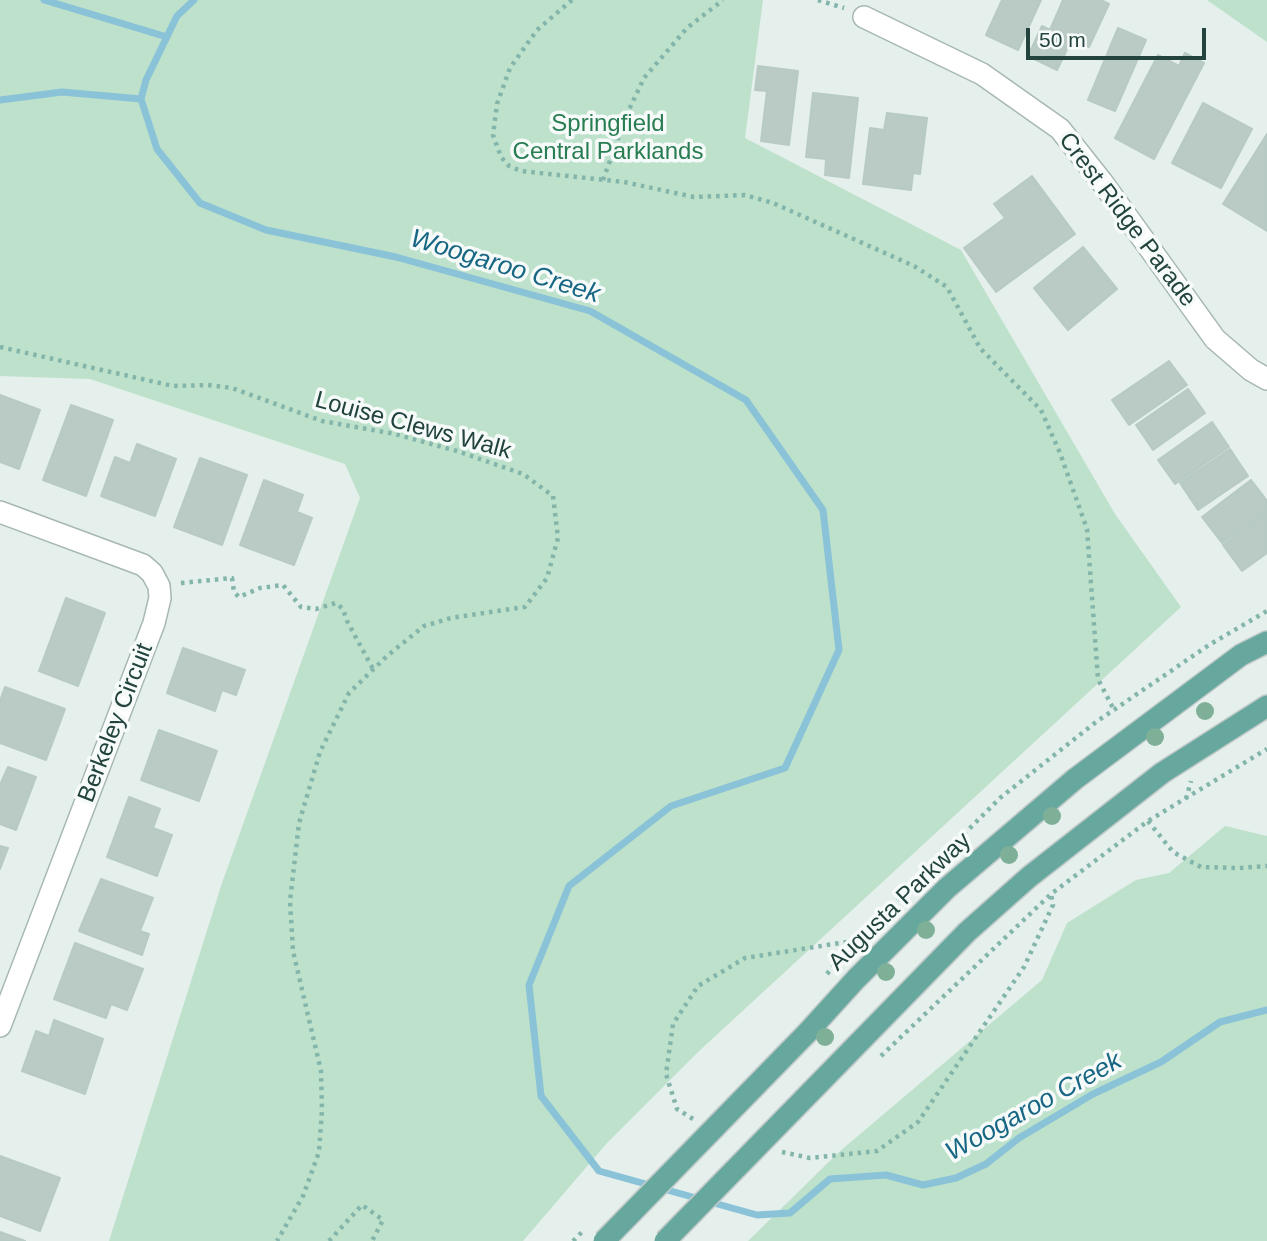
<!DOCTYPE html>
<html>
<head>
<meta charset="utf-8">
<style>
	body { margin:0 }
	#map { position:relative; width:1267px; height:1241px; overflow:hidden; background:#e5efec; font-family:Helvetica,sans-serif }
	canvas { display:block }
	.scale { position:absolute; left:1026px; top:28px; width:180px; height:32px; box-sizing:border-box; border:4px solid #22433e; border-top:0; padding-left:9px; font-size:21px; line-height:24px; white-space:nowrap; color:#22433e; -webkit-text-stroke:5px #f6fbf9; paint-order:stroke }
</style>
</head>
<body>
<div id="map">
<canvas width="1267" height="1241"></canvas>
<div class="scale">50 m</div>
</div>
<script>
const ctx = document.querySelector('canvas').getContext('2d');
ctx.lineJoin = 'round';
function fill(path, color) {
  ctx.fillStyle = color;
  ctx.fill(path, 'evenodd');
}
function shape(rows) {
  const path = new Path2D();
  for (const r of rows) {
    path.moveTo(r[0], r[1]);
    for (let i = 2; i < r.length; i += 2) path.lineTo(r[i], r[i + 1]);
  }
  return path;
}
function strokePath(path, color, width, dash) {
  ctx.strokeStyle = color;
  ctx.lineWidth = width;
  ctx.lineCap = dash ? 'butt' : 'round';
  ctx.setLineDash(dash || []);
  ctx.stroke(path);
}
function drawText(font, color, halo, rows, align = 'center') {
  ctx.font = font + ' Helvetica,sans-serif';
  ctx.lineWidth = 7;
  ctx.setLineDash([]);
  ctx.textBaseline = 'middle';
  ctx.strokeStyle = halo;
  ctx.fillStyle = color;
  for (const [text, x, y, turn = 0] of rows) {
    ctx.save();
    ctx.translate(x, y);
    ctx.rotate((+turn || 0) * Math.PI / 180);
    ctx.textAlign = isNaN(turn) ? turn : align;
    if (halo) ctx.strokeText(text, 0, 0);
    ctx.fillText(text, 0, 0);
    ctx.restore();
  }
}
const green = shape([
	[0,0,763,0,745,138,961,250,1115,514,1181,607,698,1052,607,1143,523,1241,109,1241,222,883,360,498,345,464,90,379,0,376],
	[1207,0,1267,0,1267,42],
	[1225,826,1267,836,1267,1241,748,1241,839,1152,1042,980,1067,923,1136,880,1169,873]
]);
const stream = shape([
	[44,0,167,37],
	[194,0,177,16,146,80,141,99,157,149,200,203,266,230,396,257,590,311,746,400,823,510,839,650,785,768,671,806,569,886,529,985,541,1096,599,1171,757,1215,790,1213,830,1179,886,1175,923,1185,956,1178,986,1164,1019,1138,1093,1094,1161,1062,1220,1022,1267,1010],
	[0,100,62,92,141,99]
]);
const building = shape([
	[1002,0,1041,0,1018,50,986,35,1002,0],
	[1063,0,1101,0,1109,4,1089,47,1072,39,1057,70,1028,56,1042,26,1050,30,1063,0],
	[1118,28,1146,40,1115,111,1088,100,1118,28],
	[1185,53,1204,63,1154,159,1115,138,1158,55,1179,66,1185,53],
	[758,66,798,71,789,145,761,141,767,91,755,90,758,66],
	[813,93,858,98,849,178,825,175,826,159,806,157,813,93],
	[1203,103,1252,129,1221,188,1172,163,1203,103],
	[887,113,927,118,920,174,913,173,911,190,863,184,870,128,884,130,887,113],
	[1267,134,1267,231,1223,204,1267,134],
	[1032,176,1075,234,996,292,964,248,1005,218,994,204,1032,176],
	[1083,247,1117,289,1068,330,1034,288,1083,247],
	[1169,361,1187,385,1129,425,1112,400,1169,361],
	[1188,389,1205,413,1153,450,1136,425,1188,389],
	[0,395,40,410,19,469,0,462,0,395],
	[71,405,113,420,86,496,43,480,71,405],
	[1212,422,1229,447,1175,484,1158,460,1212,422],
	[137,444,176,459,155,516,101,496,115,457,130,463,137,444],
	[1230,449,1248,476,1198,510,1180,483,1230,449],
	[200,458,247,475,222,545,174,527,200,458],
	[264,480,303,495,297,512,312,518,294,565,240,545,264,480],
	[1251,480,1267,501,1267,510,1222,543,1202,517,1251,480],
	[1267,512,1267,553,1242,571,1223,545,1267,512],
	[66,598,105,613,78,686,39,671,66,598],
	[183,648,245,670,236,695,222,690,215,711,167,693,183,648],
	[5,687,65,709,46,760,0,743,0,701,5,687],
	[159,730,217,751,199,801,141,780,159,730],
	[8,767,36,777,16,830,0,824,0,785,8,767],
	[129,797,160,809,153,828,172,835,157,876,107,857,129,797],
	[0,846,8,848,0,869,0,846],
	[101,879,153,898,140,931,149,934,142,955,79,931,101,879],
	[75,943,143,969,127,1010,111,1004,106,1018,54,999,75,943],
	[54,1020,103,1039,85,1094,22,1071,36,1031,49,1036,54,1020],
	[0,1156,60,1178,40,1231,0,1216,0,1156],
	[0,1232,25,1241,0,1241,0,1232]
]);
const path = shape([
	[572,0,537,30,510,68,497,104,493,135,501,157,509,166,521,171,624,182,694,197,745,195,773,203,914,266,947,287,980,348,1041,410,1060,453,1087,529,1098,679,1114,710],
	[818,0,844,8],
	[603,180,627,114,644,78,687,28,723,0],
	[0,347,173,386,208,385,232,388,322,421,395,434,457,451,523,474,553,496,558,538,547,578,525,607,451,618,424,626,387,656,349,693,320,752,299,823,290,901,293,951,321,1071,322,1110,319,1152,303,1196,277,1241],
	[181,583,232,578,234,592,239,597,260,588,283,585,301,607,316,609,336,603,343,609,347,621,373,669],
	[1186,799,1191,781],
	[1148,821,1173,852,1201,867,1239,868,1267,866],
	[827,974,838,960,1000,798,1096,722,1209,645,1267,611],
	[881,1056,1051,894,1148,821,1267,749],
	[693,1119,677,1109,666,1074,673,1024,698,986,745,958,859,940],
	[782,1152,810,1158,877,1151,918,1122,1024,967,1053,905,1051,894],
	[329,1241,362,1205,383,1220,372,1241]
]);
const minor = shape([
	[864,17,982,74,1060,129,1102,182,1215,339,1251,370,1267,379],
	[0,512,143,565,152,573,159,586,160,598,154,623,0,1026]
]);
const major = shape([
	[807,1033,856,979,947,888,1075,779,1241,655,1267,642],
	[839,1063,967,932,1029,877,1162,773,1267,706]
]);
const pathBridge = shape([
	[573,1241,585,1229]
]);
const majorBridge = shape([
	[604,1241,807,1033],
	[665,1241,839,1063]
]);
const trees = [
	[1205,711],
	[1155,737],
	[1052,816],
	[1009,855],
	[926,930],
	[886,972],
	[825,1037]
];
const parkNames = [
	["Springfield",608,124],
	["Central Parklands",608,152]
];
const streetNames = [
	["Crest Ridge Parade",1127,220,53],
	["Louise Clews Walk",413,426,15],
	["Berkeley Circuit",116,723,-69],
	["Augusta Parkway",900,902,-44]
];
const waterNames = [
	["Woogaroo Creek",505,267,17],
	["Woogaroo Creek",1034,1107,-29]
];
fill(green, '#bde1cb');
strokePath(stream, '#8ac3d7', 7);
fill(building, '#bacac5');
strokePath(building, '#b7cac4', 2);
strokePath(minor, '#a7b8b4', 24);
strokePath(major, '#c1cac9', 24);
strokePath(path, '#83b5ab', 4.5, [3.5, 5]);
strokePath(minor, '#fff', 21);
strokePath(major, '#67a89e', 21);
strokePath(majorBridge, '#c1cac9', 24, []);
strokePath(pathBridge, '#83b5ab', 4.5, [3.5, 5]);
strokePath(majorBridge, '#67a89e', 21);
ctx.fillStyle = '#7eb098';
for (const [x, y] of trees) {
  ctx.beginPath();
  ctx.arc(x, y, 9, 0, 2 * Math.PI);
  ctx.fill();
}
drawText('24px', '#297d53', '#f6fbf9', parkNames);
drawText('24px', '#22433e', '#f6fbf9', streetNames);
drawText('italic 26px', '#176684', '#f6fbf9', waterNames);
</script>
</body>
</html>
